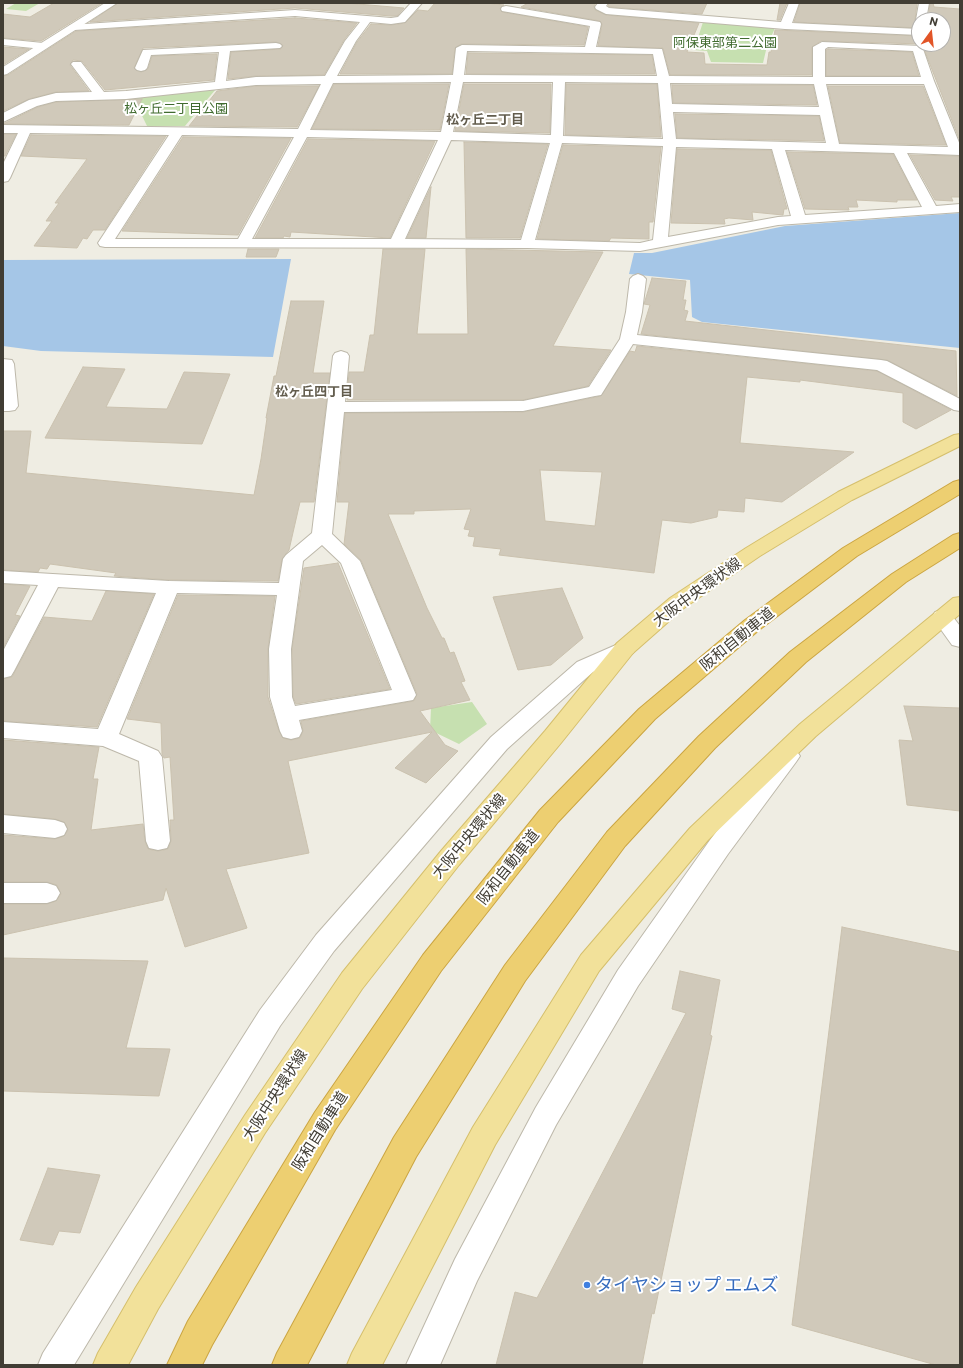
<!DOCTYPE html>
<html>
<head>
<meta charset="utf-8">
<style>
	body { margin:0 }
	#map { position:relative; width:963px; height:1368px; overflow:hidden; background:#efede3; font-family:Commissioner,sans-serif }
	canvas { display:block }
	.frame { position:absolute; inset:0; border:4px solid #413d34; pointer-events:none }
	.north { position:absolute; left:911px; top:12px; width:40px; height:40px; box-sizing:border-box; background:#fff; border:1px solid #b3b1ae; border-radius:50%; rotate:15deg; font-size:11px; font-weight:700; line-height:16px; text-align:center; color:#413d34 }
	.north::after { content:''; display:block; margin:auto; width:14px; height:18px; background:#e25528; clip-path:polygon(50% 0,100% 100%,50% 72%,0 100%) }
</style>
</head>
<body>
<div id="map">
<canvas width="963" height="1368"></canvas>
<div class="frame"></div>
<div class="north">N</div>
</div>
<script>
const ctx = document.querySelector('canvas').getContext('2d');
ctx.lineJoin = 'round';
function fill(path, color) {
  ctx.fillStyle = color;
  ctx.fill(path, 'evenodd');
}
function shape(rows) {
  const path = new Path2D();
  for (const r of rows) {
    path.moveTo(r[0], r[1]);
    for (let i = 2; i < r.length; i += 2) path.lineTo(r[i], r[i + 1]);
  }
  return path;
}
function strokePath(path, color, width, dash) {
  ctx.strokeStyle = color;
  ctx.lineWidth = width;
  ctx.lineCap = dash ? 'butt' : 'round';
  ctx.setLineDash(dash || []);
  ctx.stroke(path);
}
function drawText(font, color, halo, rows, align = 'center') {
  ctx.font = font + ' Commissioner,"Noto Sans JP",sans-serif';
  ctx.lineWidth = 4;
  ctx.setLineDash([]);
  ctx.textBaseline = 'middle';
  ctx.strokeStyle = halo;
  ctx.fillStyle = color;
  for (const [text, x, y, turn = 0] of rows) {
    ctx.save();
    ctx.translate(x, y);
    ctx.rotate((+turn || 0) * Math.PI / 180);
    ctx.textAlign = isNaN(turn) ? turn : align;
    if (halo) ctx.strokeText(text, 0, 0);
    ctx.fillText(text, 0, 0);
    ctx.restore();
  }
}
const green = shape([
	[16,3,40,3,26,11,6,9],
	[703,22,775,28,767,46,763,63,711,62,707,51,694,50],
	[216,89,185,126,147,126,133,97],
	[472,702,487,724,459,744,430,730,431,708]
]);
const water = shape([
	[960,213,960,348,702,322,692,317,690,280,629,274,634,253,652,253,785,226],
	[291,259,273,357,41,351,3,346,3,260]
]);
const building = shape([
	[54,3,102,3,41,41,3,38,3,14,30,17,54,3],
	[118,3,346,3,404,8,397,16,391,16,295,8,90,22,118,3],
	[435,3,469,4,471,3,486,3,504,5,500,8,502,12,588,27,584,45,461,44,455,48,452,74,340,74,357,42,371,24,391,25,405,23,418,10,428,11,435,3],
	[528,3,596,3,594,6,595,10,606,15,699,23,687,52,704,53,705,64,767,65,769,52,771,52,775,30,919,36,919,44,943,44,943,20,928,20,930,3,933,3,934,7,960,9,960,141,922,44,821,41,812,47,812,75,670,75,663,48,598,46,602,24,600,21,521,7,528,3],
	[609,3,707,3,702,14,610,7,608,6,609,3],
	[780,3,787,3,780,20,777,20,780,3],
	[800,3,917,3,915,20,919,24,919,28,794,22,800,3],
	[295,18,357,23,344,40,324,75,256,76,228,79,231,52,281,49,283,45,276,42,143,48,134,68,141,72,148,69,152,56,217,54,214,80,105,90,82,61,73,60,70,65,89,91,56,92,29,99,3,111,3,76,8,75,76,31,295,18],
	[3,47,29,49,3,65,3,47],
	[828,49,912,52,919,76,826,76,826,50,828,49],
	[468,53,652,55,655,74,466,74,468,53],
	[334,84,449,84,440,130,312,129,334,84],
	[464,84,551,84,550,133,455,131,464,84],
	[566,84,657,84,661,137,565,135,566,84],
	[672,85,813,85,817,105,673,103,672,85],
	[256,86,319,86,297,127,189,126,217,91,256,86],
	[828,86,923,86,946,145,840,143,828,86],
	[142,99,129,125,3,124,38,107,56,102,142,99],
	[675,114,819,116,824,141,677,138,675,114],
	[3,134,16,134,5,156,3,156,3,134],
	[31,135,166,136,105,230,93,230,87,239,83,238,77,248,34,246,52,221,46,221,59,203,55,203,87,159,21,156,31,135],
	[183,137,291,138,238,235,122,231,183,137],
	[308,139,435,141,390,238,291,232,290,237,284,236,283,238,255,238,308,139],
	[464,142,548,144,520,238,466,238,464,142],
	[563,145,661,147,653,222,649,222,649,239,611,238,609,241,537,239,563,145],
	[677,149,771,150,787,209,784,209,783,215,752,212,753,220,729,218,724,219,725,224,671,223,677,149],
	[787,152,893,154,917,200,897,200,897,202,856,200,858,207,848,207,849,210,805,209,787,152],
	[910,155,960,156,960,197,951,197,953,201,935,200,910,155],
	[431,187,426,238,407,238,431,187],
	[248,249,279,249,276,257,246,257,248,249],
	[383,249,425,249,417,334,468,334,466,249,603,252,553,346,611,350,588,386,523,400,347,400,349,372,364,372,370,335,374,335,383,249],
	[652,278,686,281,683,300,686,300,684,310,688,311,685,321,956,351,957,396,887,360,641,334,650,305,644,304,652,278],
	[291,301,324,301,313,373,330,373,314,502,300,502,289,550,282,559,278,581,169,580,114,576,116,573,50,564,47,569,40,568,38,572,3,570,3,431,31,431,26,473,254,495,261,459,267,418,266,418,274,376,276,376,291,301],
	[637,346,877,371,951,410,916,429,903,422,903,393,800,380,800,382,747,377,740,443,854,452,782,502,745,498,744,512,718,510,717,517,691,523,662,520,654,573,499,555,501,549,473,546,475,537,468,536,470,530,464,529,471,509,414,511,414,514,388,514,427,608,442,638,444,638,450,653,454,652,465,681,461,682,470,700,420,711,445,745,458,751,426,783,395,768,432,732,288,761,309,853,226,869,247,928,185,947,166,888,163,900,3,935,3,904,47,904,56,901,61,894,57,885,47,882,3,882,3,835,55,839,64,836,68,830,64,822,55,819,3,814,3,740,99,747,93,779,98,779,91,830,143,824,145,841,148,849,158,851,168,849,171,841,170,820,174,820,170,757,164,758,162,754,161,723,127,719,178,595,275,596,268,649,268,697,279,731,283,738,291,740,300,738,303,731,301,721,414,701,417,694,361,560,344,544,349,502,337,502,345,413,523,412,601,396,630,351,635,352,637,346],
	[540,470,602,472,595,526,545,521,540,470],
	[83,367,125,369,106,407,167,409,184,372,230,374,202,444,45,438,83,367],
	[338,563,390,689,296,704,293,697,292,649,304,568,338,563],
	[3,584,30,586,15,615,20,616,3,648,3,584],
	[562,588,583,638,551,665,518,670,493,597,562,588],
	[106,591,154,594,97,727,3,721,3,679,12,677,44,617,92,621,106,591],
	[904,706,960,708,960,811,907,805,899,740,913,741,904,706],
	[842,927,960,952,960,1365,936,1365,792,1325,842,927],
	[3,958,148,961,126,1048,170,1049,159,1096,3,1091,3,958],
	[680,971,720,980,710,1035,712,1036,654,1314,652,1313,642,1365,496,1365,515,1292,537,1298,686,1013,672,1009,680,971],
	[48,1168,100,1175,80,1233,59,1231,53,1245,20,1240,48,1168]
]);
const minor = shape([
	[411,3,422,3,405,22,391,24,370,22,356,41,337,76,453,75,456,48,462,45,585,47,590,26,502,11,501,9,502,7,506,6,600,22,601,24,596,47,662,49,669,76,813,77,813,47,822,42,922,46,934,81,960,145,960,155,907,153,936,206,960,204,960,212,778,225,640,251,527,248,105,247,100,246,98,243,169,135,30,133,10,178,8,181,3,182,3,164,18,133,3,133,3,125,298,129,321,84,256,85,126,99,56,101,37,106,3,122,3,113,29,100,56,93,92,92,71,64,73,62,81,62,104,92,126,91,215,82,219,52,151,55,147,68,145,70,141,71,137,70,135,68,143,50,276,43,280,44,282,46,280,48,230,51,226,81,256,77,325,76,345,41,360,22,295,16,74,30,69,27,70,25,295,10,391,18,398,17,411,3],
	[828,47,913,51,921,77,825,77,825,49,828,47],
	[467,51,653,54,657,76,464,75,467,51],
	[451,82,441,132,310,130,333,83,451,82],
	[463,82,553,82,551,135,453,132,463,82],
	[565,82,658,83,663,139,563,136,565,82],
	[670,83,814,84,819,107,672,104,670,83],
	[826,84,924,84,948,147,839,144,826,84],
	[673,112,820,115,826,143,676,139,673,112],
	[182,135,294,137,238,239,115,239,182,135],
	[307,137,438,140,391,239,252,239,307,137],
	[451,140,550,143,521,240,405,239,451,140],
	[562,143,663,146,653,240,640,243,535,240,562,143],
	[676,147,772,149,791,216,778,217,668,237,676,147],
	[785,150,894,153,922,207,805,215,785,150],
	[598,3,608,3,606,6,609,8,781,22,789,3,799,3,792,23,919,29,919,35,785,29,606,14,596,9,595,7,598,3],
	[919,3,929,3,926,20,919,20,919,23,916,20,919,3],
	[3,39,43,43,49,46,43,49,3,45,3,39],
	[638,274,643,276,646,279,642,312,637,335,881,360,887,361,960,399,960,411,954,410,877,370,633,344,601,395,595,396,523,411,344,412,332,534,360,561,416,695,413,700,299,720,302,731,299,737,291,739,283,737,280,731,270,697,269,649,277,595,177,593,119,734,158,751,162,757,170,841,167,848,158,850,149,848,146,841,139,761,103,746,3,738,3,722,98,729,156,593,58,587,14,671,11,676,3,678,3,651,38,585,3,583,3,571,169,581,279,583,283,559,286,555,312,533,333,356,335,353,341,351,347,353,349,356,345,402,523,401,589,387,620,339,626,312,630,279,633,276,638,274],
	[322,545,341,563,392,690,295,706,292,697,291,649,303,561,322,545],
	[3,359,12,360,14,364,18,406,15,410,9,411,3,411,3,359],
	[942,610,949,612,960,626,960,647,952,645,932,617,935,612,942,610],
	[625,641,633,643,636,648,633,653,593,672,507,749,334,951,280,1026,74,1365,38,1365,43,1353,260,1010,316,935,491,737,577,662,625,641],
	[788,748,796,750,800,756,796,762,728,854,638,986,556,1125,477,1281,440,1365,406,1365,455,1259,536,1107,618,970,710,840,780,750,788,748],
	[3,815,55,820,64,823,67,829,64,835,55,838,3,833,3,815],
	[3,883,47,883,56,886,60,893,56,900,47,903,3,903,3,883]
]);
const tertiary = shape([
	[105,3,117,3,7,74,3,75,3,67,105,3]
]);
const primary = shape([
	[960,434,960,446,852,500,760,556,684,608,633,653,561,743,459,865,362,989,265,1133,158,1309,128,1365,93,1365,98,1353,136,1287,245,1115,342,973,441,851,545,731,617,643,670,598,746,548,838,492,954,435,960,434],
	[960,597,960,614,816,736,708,840,599,971,495,1145,382,1365,347,1365,352,1353,473,1127,581,955,690,828,800,724,953,598,960,597]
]);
const motorway = shape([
	[960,480,960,494,857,556,759,630,655,719,558,822,441,971,335,1130,212,1345,202,1365,167,1365,188,1321,315,1112,423,955,540,810,639,709,745,620,843,548,953,482,960,480],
	[960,533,960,548,906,582,806,662,715,748,625,846,525,981,416,1157,307,1365,272,1365,277,1353,394,1137,505,965,607,832,699,736,790,652,892,574,953,535,960,533]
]);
const markers = [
	[587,1285,4,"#3f7fe0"]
];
const farParknames = [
	["阿保東部第二公園",725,43],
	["松ヶ丘二丁目公園",176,109]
];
const farNeighbourhoodnames = [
	["松ヶ丘二丁目",485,120],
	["松ヶ丘四丁目",314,392]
];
const streetNames = [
	["大阪中央環状線",697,592,-36],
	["阪和自動車道",737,639,-39],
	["大阪中央環状線",469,836,-50],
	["阪和自動車道",508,867,-52],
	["大阪中央環状線",275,1095,-57],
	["阪和自動車道",320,1131,-58]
];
const nearShopnames = [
	["タイヤショップ エムズ",595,1285]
];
fill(green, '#c6e0b0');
fill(water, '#a5c6e7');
fill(building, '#d0c9ba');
strokePath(building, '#cac1ae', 1);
strokePath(minor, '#bdb8aa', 2);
strokePath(tertiary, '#bdb8aa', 2);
strokePath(primary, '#d5bf6c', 2);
strokePath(motorway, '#cba542', 2);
fill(minor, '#fff');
fill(tertiary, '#fff');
fill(primary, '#f2e19a');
fill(motorway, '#edcf71');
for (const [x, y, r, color] of markers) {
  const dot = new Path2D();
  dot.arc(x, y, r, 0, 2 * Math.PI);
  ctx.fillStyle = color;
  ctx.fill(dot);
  strokePath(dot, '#fff', 1.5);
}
drawText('13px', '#406b2f', '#fff', farParknames);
drawText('bold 13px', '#625c4d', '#fff', farNeighbourhoodnames);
drawText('15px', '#413d34', '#fff', streetNames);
drawText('18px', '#366cbe', '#fff', nearShopnames, 'left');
</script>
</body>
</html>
